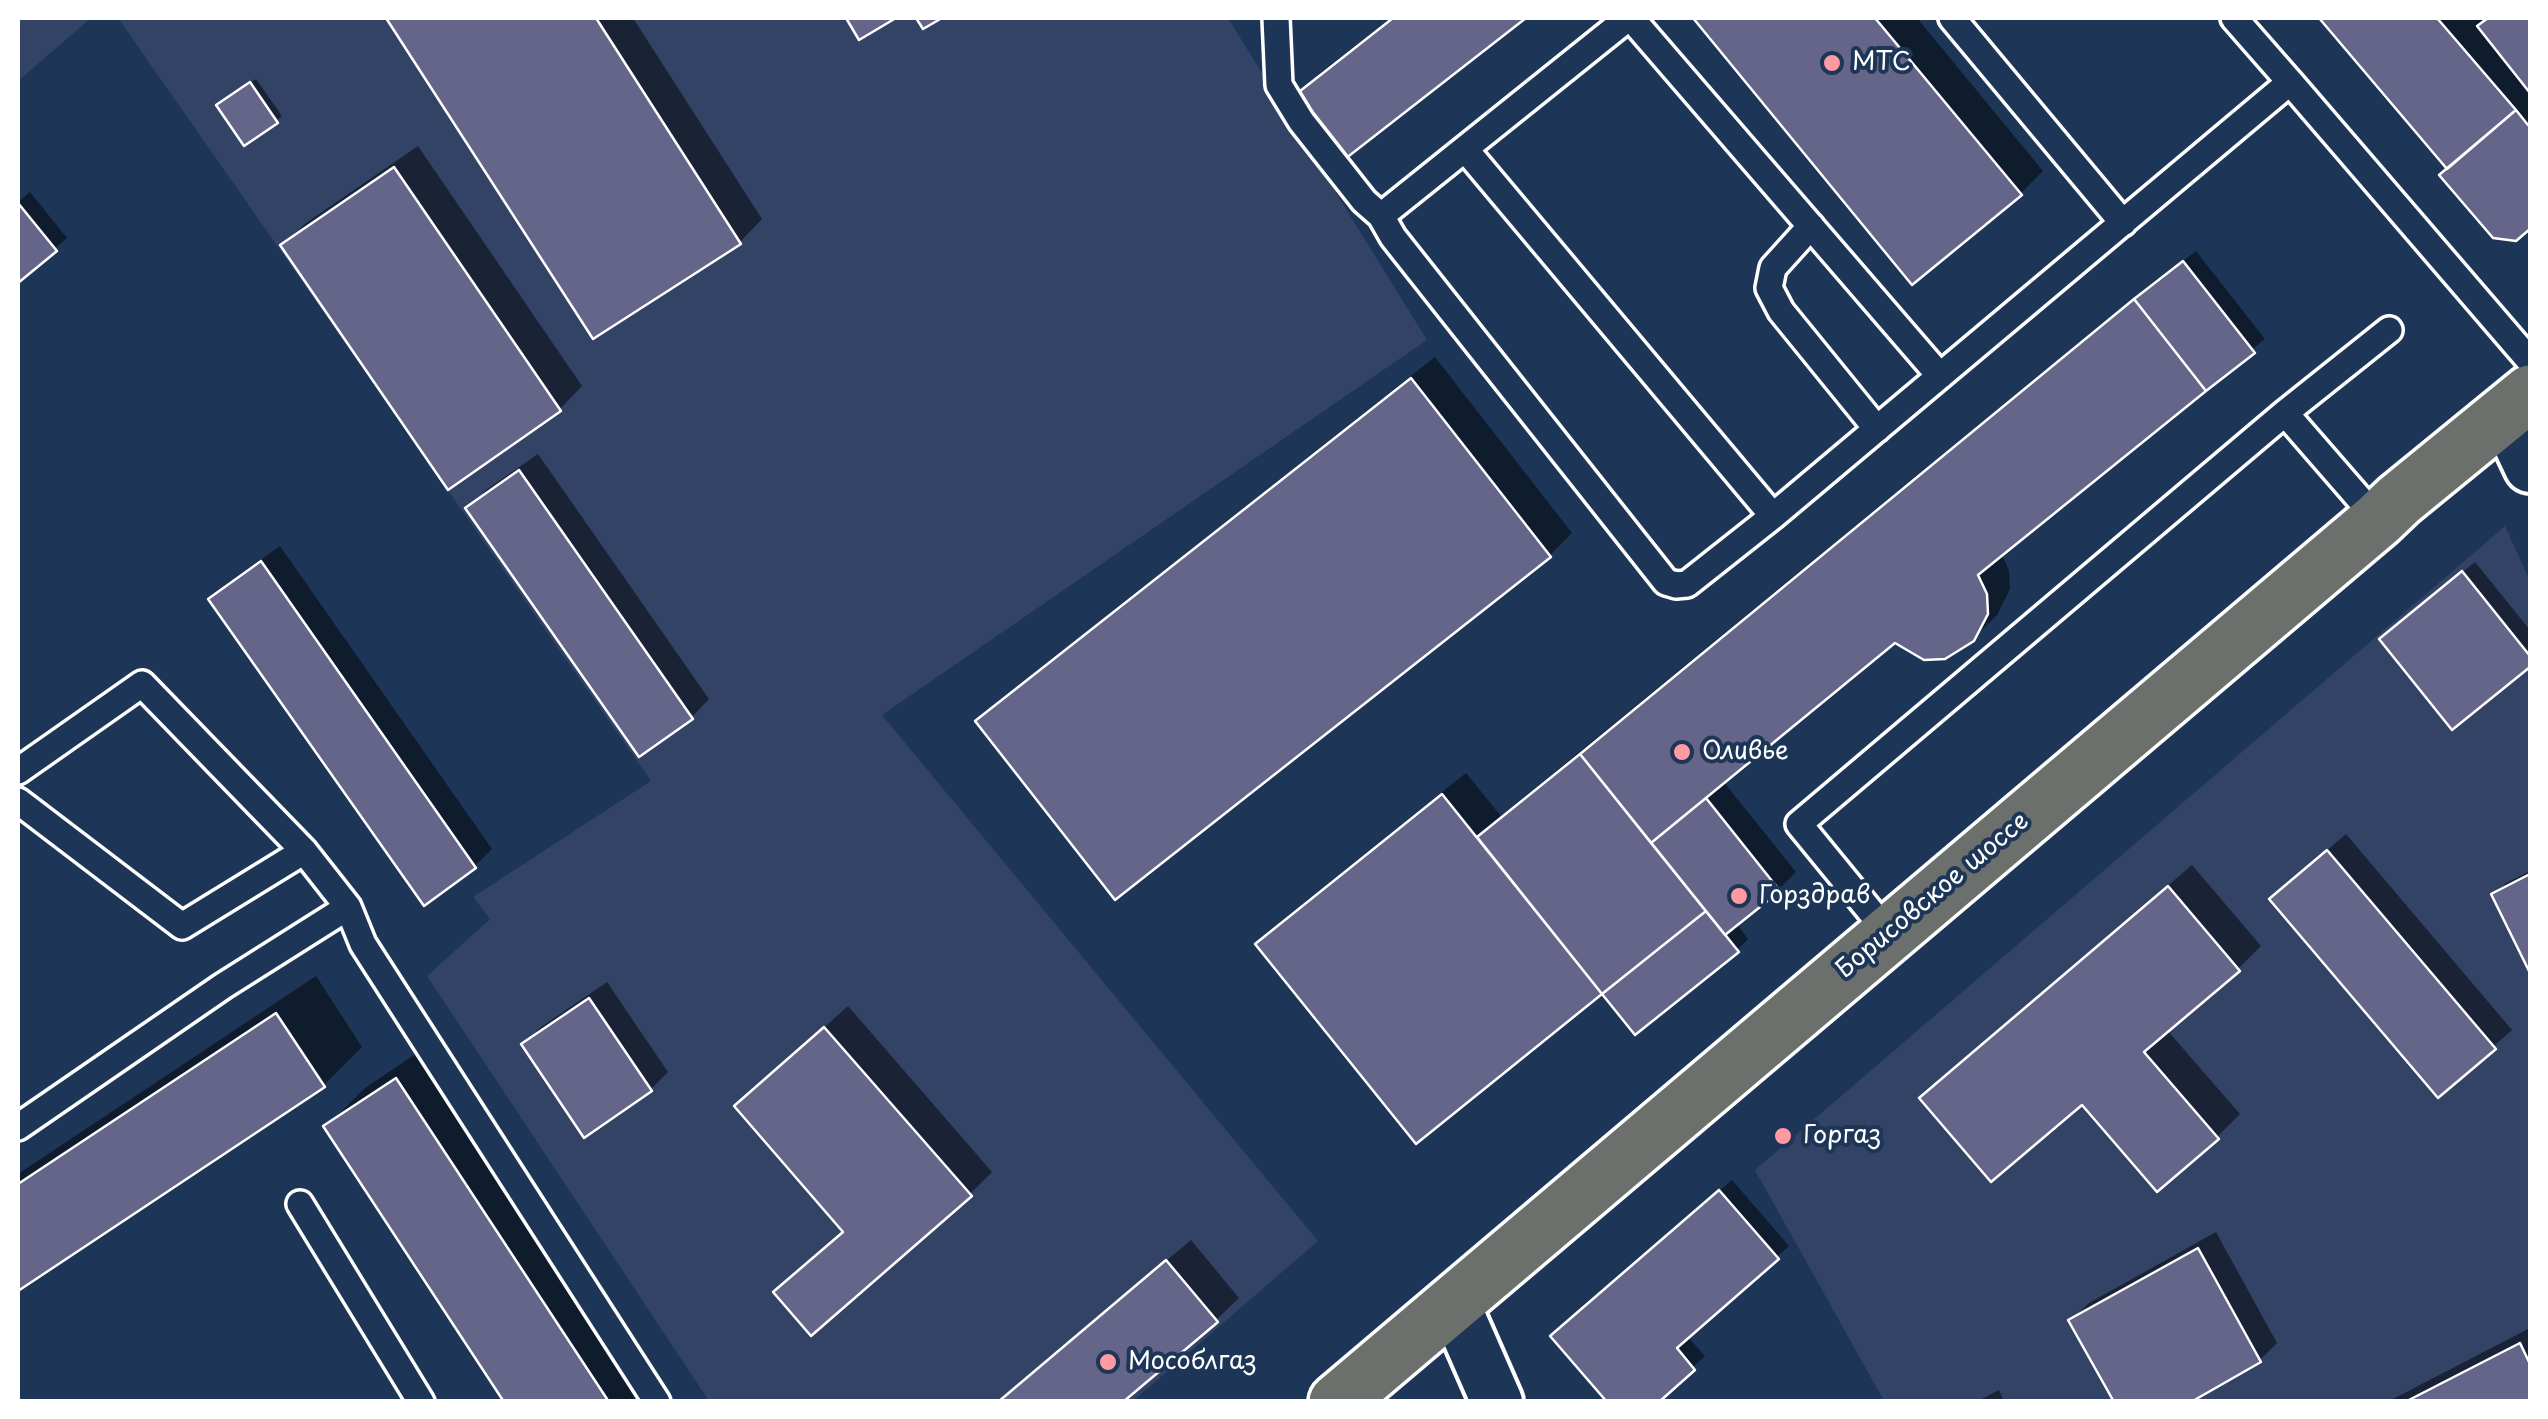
<!DOCTYPE html>
<html>
<head>
<meta charset="utf-8">
<style>
	body { margin:0 }
	#map { position:relative; width:2548px; height:1419px; overflow:hidden; background:#1d3557; font-family:"Playpen Sans",sans-serif }
	canvas { display:block }
	.frame { position:absolute; inset:0; border:20px solid #fff; pointer-events:none }
</style>
</head>
<body>
<div id="map">
<canvas width="2548" height="1419"></canvas>
<div class="frame"></div>
</div>
<script>
const ctx = document.querySelector('canvas').getContext('2d');
ctx.lineJoin = 'round';
function fill(path, color) {
  ctx.fillStyle = color;
  ctx.fill(path, 'evenodd');
}
function shape(rows) {
  const path = new Path2D();
  for (const r of rows) {
    path.moveTo(r[0], r[1]);
    for (let i = 2; i < r.length; i += 2) path.lineTo(r[i], r[i + 1]);
  }
  return path;
}
function strokePath(path, color, width, dash) {
  ctx.strokeStyle = color;
  ctx.lineWidth = width;
  ctx.lineCap = dash ? 'butt' : 'round';
  ctx.setLineDash(dash || []);
  ctx.stroke(path);
}
function drawText(font, color, halo, rows, align = 'center') {
  ctx.font = font + ' "Playpen Sans",sans-serif';
  ctx.lineWidth = 8;
  ctx.setLineDash([]);
  ctx.textBaseline = 'middle';
  ctx.strokeStyle = halo;
  ctx.fillStyle = color;
  for (const [text, x, y, turn = 0] of rows) {
    ctx.save();
    ctx.translate(x, y);
    ctx.rotate((+turn || 0) * Math.PI / 180);
    ctx.textAlign = isNaN(turn) ? turn : align;
    if (halo) ctx.strokeText(text, 0, 0);
    ctx.fillText(text, 0, 0);
    ctx.restore();
  }
}
const built = shape([
	[18,18,91,18,18,81],
	[118,18,1228,18,1427,340,882,715,1318,1241,1133,1401,709,1401,427,976,490,919,473,897,651,781],
	[2505,526,2530,581,2530,1401,1884,1401,1755,1170]
]);
const shadow = shape([
	[389,18,633,18,762,219,740,242,594,336],
	[1391,18,1522,18,1346,156,1298,95,1321,72],
	[1696,18,1917,18,2043,171,2020,194,1913,281],
	[2322,18,2530,18,2530,225,2516,238,2450,168],
	[256,79,282,116,276,121,224,101],
	[418,146,582,386,560,409,284,245,306,223],
	[30,192,67,238,18,280,18,202],
	[2196,251,2265,339,2001,553,2009,570,2010,589,1997,615,1973,639,1895,640,1723,781,1796,872,1779,889,1736,923,1748,939,1737,950,1611,984,1416,1140,1259,944,1281,921,1466,773,1501,816,2158,278,2159,280],
	[1435,357,1572,533,1550,555,1115,897,978,722,1001,699],
	[538,454,709,699,692,717,640,753,469,508,486,490],
	[280,546,492,849,475,866,425,902,212,599,229,582],
	[2475,562,2530,630,2530,664,2453,726,2394,627],
	[2346,834,2512,1030,2438,1095,2290,882],
	[2192,865,2261,946,2238,969,2167,1030,2240,1114,2217,1137,2082,1102,1945,1076],
	[2530,871,2530,968,2494,895,2506,883],
	[316,976,362,1047,324,1085,18,1289,18,1174],
	[607,982,668,1072,651,1089,524,1044,541,1027],
	[848,1006,992,1172,970,1194,776,1292,845,1230,737,1106],
	[435,1041,672,1402,507,1402,326,1127,365,1088],
	[1732,1180,1789,1246,1687,1336,1705,1356,1655,1402,1562,1329],
	[2216,1232,2277,1343,2260,1360,2071,1320,2089,1303],
	[1191,1240,1239,1298,1216,1320,1119,1402,997,1402],
	[2530,1328,2530,1402,2387,1402],
	[1999,1390,2004,1402,1976,1402]
]);
const building = shape([
	[386,18,596,18,741,244,593,339,386,18],
	[846,18,896,18,859,40,846,18],
	[916,18,942,18,923,29,916,18],
	[1393,18,1526,18,1345,159,1295,95,1393,18],
	[1693,18,1875,18,2022,195,1912,285,1693,18],
	[2319,18,2437,18,2516,110,2447,169,2319,18],
	[2488,18,2530,18,2530,93,2477,26,2488,18],
	[250,82,278,123,244,146,216,105,250,82],
	[2516,110,2528,125,2530,123,2530,229,2516,241,2493,238,2439,175,2516,110],
	[394,167,561,411,448,490,280,245,394,167],
	[18,203,57,251,18,283,18,203],
	[2183,261,2255,353,2206,391,2134,299,2183,261],
	[2134,299,2206,391,1978,575,1987,594,1988,614,1974,641,1945,659,1924,660,1895,643,1651,843,1580,754,2134,299],
	[1411,378,1551,557,1115,900,975,721,1411,378],
	[519,470,693,719,639,757,465,508,519,470],
	[261,561,476,868,424,906,208,599,261,561],
	[2462,571,2530,656,2530,667,2452,730,2379,639,2462,571],
	[1580,754,1706,911,1602,994,1477,837,1580,754],
	[1442,794,1602,994,1416,1144,1255,944,1442,794],
	[1706,798,1780,891,1725,935,1651,843,1706,798],
	[2327,850,2496,1049,2438,1098,2269,899,2327,850],
	[2530,874,2530,973,2491,894,2530,874],
	[2168,886,2240,971,2144,1052,2219,1139,2157,1192,2082,1105,1991,1182,1919,1098,2168,886],
	[1706,911,1739,952,1635,1035,1602,994,1706,911],
	[589,998,652,1091,584,1138,521,1044,589,998],
	[276,1013,325,1087,18,1291,18,1184,276,1013],
	[824,1027,972,1196,811,1336,773,1292,843,1232,734,1106,824,1027],
	[396,1078,609,1402,504,1402,323,1126,396,1078],
	[1719,1190,1779,1259,1677,1348,1695,1370,1659,1402,1607,1402,1550,1336,1719,1190],
	[2198,1248,2261,1362,2191,1402,2114,1402,2068,1320,2198,1248],
	[1166,1260,1218,1322,1123,1402,998,1402,1166,1260],
	[2520,1343,2530,1364,2530,1402,2405,1402,2520,1343]
]);
const service = shape([
	[1276,18,1279,85,1301,121,1364,201,1381,216,1393,237,1666,582,1676,585,1687,584,1773,516,2290,82,2530,361],
	[1631,18,1940,376],
	[1952,18,2123,223],
	[2234,18,2290,82],
	[1465,149,1773,516],
	[1381,216,1628,18],
	[1811,226,1773,268,1769,288,1781,311,1877,429],
	[2285,413,2389,330],
	[18,771,142,684,304,851,348,907,363,944,657,1402],
	[18,801,182,926,304,851],
	[1889,934,1799,824,2285,413,2378,520],
	[18,1127,223,986,348,907],
	[300,1204,421,1402]
]);
const minor = shape([
	[2505,414,2530,467],
	[1454,1304,1497,1402]
]);
const primary = shape([
	[1337,1402,2378,520,2399,500,2530,393]
]);
const markers = [
	[1832,63,10,"#ff9aa2"],
	[1682,752,10,"#ff9aa2"],
	[1739,896,10,"#ff9aa2"],
	[1783,1136,10,"#ff9aa2"],
	[1108,1362,10,"#ff9aa2"]
];
const poiNames = [
	["МТС",1852,63],
	["Оливье",1702,752],
	["Горздрав",1759,896],
	["Горгаз",1803,1136],
	["Мособлгаз",1128,1362]
];
const streetNames = [
	["Борисовское шоссе",1933,896,-40]
];
fill(built, '#324366');
fill(shadow, '#0007');
fill(building, '#646588');
strokePath(building, '#fff', 2.5);
strokePath(service, '#fff', 32);
strokePath(minor, '#fff', 58);
strokePath(primary, '#fff', 62);
strokePath(service, '#1d3557', 25);
strokePath(minor, '#1d3557', 50);
strokePath(primary, '#6c706d', 55);
for (const [x, y, r, color] of markers) {
  const dot = new Path2D();
  dot.arc(x, y, r, 0, 2 * Math.PI);
  ctx.fillStyle = color;
  ctx.fill(dot);
  strokePath(dot, '#1d3557', 4);
}
drawText('25px', '#fff', '#1d3557', poiNames, 'left');
drawText('25px', '#fff', '#1d3557', streetNames);
</script>
</body>
</html>
